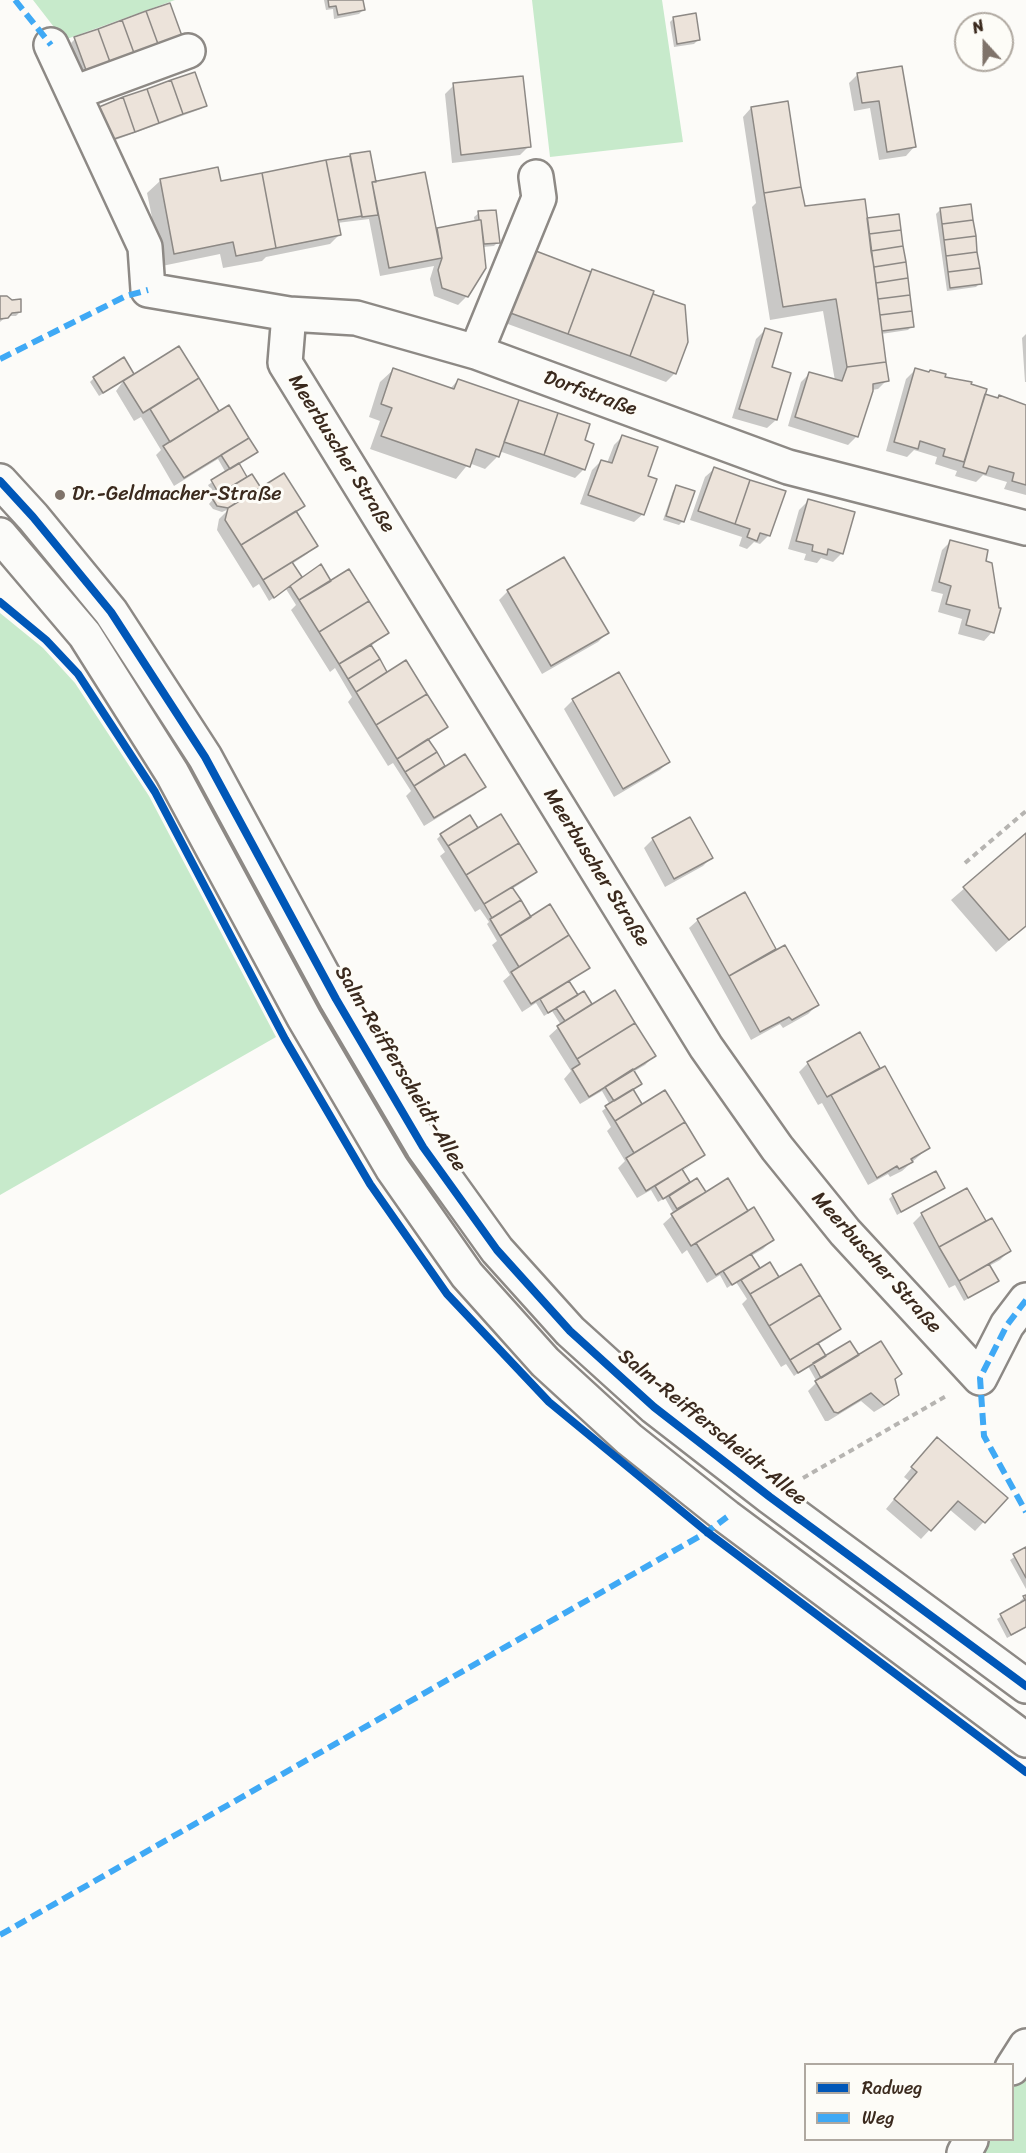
<!DOCTYPE html>
<html>
<head>
<meta charset="utf-8">
<style>
	body { margin:0 }
	#map { position:relative; width:1026px; height:2153px; overflow:hidden; background:#fcfbf8; font-family:Sriracha,sans-serif }
	canvas { display:block }
	.legend { position:absolute; left:804px; top:2063px; width:210px; height:78px; box-sizing:border-box; background:#fdfcf7; border:2px solid #afa8a0; margin:0; padding:8px 10px; list-style:none; font-size:18px; color:#3b2a1e }
	.legend li { display:flex; align-items:center; gap:12px; height:30px }
	.legend b { width:30px; border:2px solid #afa8a0 }
	.north { position:absolute; left:954px; top:12px; width:60px; height:60px; box-sizing:border-box; background:#fdfcf7; border:2px solid #afa8a0; border-radius:50%; rotate:339deg; font-size:16px; font-weight:700; line-height:24px; text-align:center; color:#3b2a1e }
	.north::after { content:''; display:block; margin:auto; width:21px; height:27px; background:#7f736a; clip-path:polygon(50% 0,100% 100%,50% 72%,0 100%) }
</style>
</head>
<body>
<div id="map">
<canvas width="1026" height="2153"></canvas>
<ul class="legend">
<li><b style="height:8px;background:#0057b8"></b>Radweg</li>
<li><b style="height:8px;background:#3fa9f5"></b>Weg</li>
</ul>
<div class="north">N</div>
</div>
<script>
const ctx = document.querySelector('canvas').getContext('2d');
ctx.lineJoin = 'round';
function fill(path, color) {
  ctx.fillStyle = color;
  ctx.fill(path, 'evenodd');
}
function shape(rows) {
  const path = new Path2D();
  for (const r of rows) {
    path.moveTo(r[0], r[1]);
    for (let i = 2; i < r.length; i += 2) path.lineTo(r[i], r[i + 1]);
  }
  return path;
}
function strokePath(path, color, width, dash) {
  ctx.strokeStyle = color;
  ctx.lineWidth = width;
  ctx.lineCap = dash ? 'butt' : 'round';
  ctx.setLineDash(dash || []);
  ctx.stroke(path);
}
function drawText(font, color, halo, rows, align = 'center') {
  ctx.font = font + ' Sriracha,sans-serif';
  ctx.lineWidth = 6;
  ctx.setLineDash([]);
  ctx.textBaseline = 'middle';
  ctx.strokeStyle = halo;
  ctx.fillStyle = color;
  for (const [text, x, y, turn = 0] of rows) {
    ctx.save();
    ctx.translate(x, y);
    ctx.rotate((+turn || 0) * Math.PI / 180);
    ctx.textAlign = isNaN(turn) ? turn : align;
    if (halo) ctx.strokeText(text, 0, 0);
    ctx.fillText(text, 0, 0);
    ctx.restore();
  }
}
const green = shape([
	[33,0,175,0,64,40],
	[532,0,662,0,683,142,550,157],
	[0,613,43,648,75,683,149,796,276,1037,0,1195],
	[1026,2063,1026,2153,977,2153,985,2140,1012,2140,1013,2088]
]);
const shadow = shape([
	[324,0,361,0,363,10,359,14,334,19,333,9,326,10],
	[674,18,698,40,694,44,674,47,670,22],
	[75,39,176,39,82,74,71,43],
	[901,68,914,147,906,156,879,160,870,108,854,111,849,83,858,74],
	[454,85,529,146,520,155,452,163,445,94],
	[205,105,201,109,107,143,96,112,100,108],
	[751,108,804,207,866,222,912,326,908,330,881,334,887,380,878,389,872,390,857,436,848,445,788,426,801,382,810,373,835,381,823,311,770,320,752,207,756,203,743,117],
	[369,152,375,183,435,230,475,223,474,217,479,213,498,242,494,246,483,247,467,296,458,305,434,296,430,279,434,266,380,276,369,219,337,223,339,235,330,244,266,257,262,261,223,268,220,254,162,266,147,193,160,181,219,183],
	[940,210,980,283,976,287,947,291,936,214],
	[520,259,651,294,683,306,675,373,666,382,497,320],
	[0,298,20,312,16,316,7,316,0,322],
	[765,330,770,368,789,374,776,420,767,428,732,418,756,339],
	[1026,334,1026,382,1025,382,1022,338],
	[179,348,219,413,237,464,247,479,259,487,303,506,296,513,316,546,307,554,292,564,301,580,330,583,387,633,370,647,387,674,446,727,428,741,443,766,438,771,484,786,475,795,424,826,406,796,411,791,393,763,388,766,348,702,352,697,335,668,330,672,291,610,296,605,286,589,269,601,259,584,253,588,217,530,219,519,229,509,222,512,213,509,209,504,215,497,208,485,226,473,218,459,174,486,156,455,161,450,141,417,134,421,116,391,124,380,99,396,90,382,94,378,132,374,128,378],
	[393,370,450,389,458,380,583,441,584,469,575,478,499,451,498,456,485,469,469,463,456,479,370,449,380,421,369,417,380,382],
	[915,370,970,385,983,395,997,399,999,396,1026,406,1026,495,1004,489,1007,482,983,475,976,482,955,476,957,471,935,464,937,457,914,450,907,457,886,451,906,379],
	[622,437,646,477,643,514,634,522,580,504,592,470,601,461,607,463,614,445],
	[714,469,769,535,760,544,754,542,747,549,739,546,742,537,690,520,705,477],
	[677,487,683,521,679,525,663,520,673,491],
	[808,501,842,553,833,562,821,558,817,563,804,560,806,554,788,549,799,510],
	[951,541,984,562,992,632,984,641,958,634,962,619,938,612,943,594,931,591,942,550],
	[508,591,607,633,598,642,542,674,499,600],
	[618,674,668,762,660,770,614,797,564,709,572,701],
	[476,828,535,872,526,880,512,889,529,916,588,968,568,983,577,997,584,993,592,1006,654,1056,645,1065,633,1072,632,1090,640,1104,636,1108,664,1092,703,1155,659,1181,660,1184,695,1163,681,1172,690,1184,704,1192,699,1196,747,1213,772,1240,763,1249,751,1256,759,1270,777,1276,839,1328,830,1337,817,1345,825,1358,858,1357,894,1380,898,1394,889,1403,874,1412,861,1401,828,1421,825,1421,808,1391,817,1382,808,1366,794,1376,786,1364,781,1367,742,1304,747,1299,736,1282,727,1288,720,1275,707,1283,687,1250,682,1254,663,1224,674,1214,665,1198,658,1202,651,1190,637,1198,618,1168,625,1161,607,1131,611,1127,602,1111,610,1105,602,1091,580,1104,564,1079,571,1071,549,1036,561,1025,552,1011,544,1016,536,1003,522,1012,503,981,510,975,492,945,497,941,487,924,489,922,480,909,475,912,440,856,445,852,437,839,441,835],
	[1026,835,1026,926,996,952,951,900],
	[653,839,711,858,703,866,665,887,644,848],
	[744,894,776,951,817,1005,808,1014,783,1028,780,1024,751,1040,689,928,698,920],
	[859,1034,879,1070,928,1148,902,1171,890,1177,888,1174,868,1185,822,1103,818,1105,799,1072,808,1063],
	[943,1188,897,1215,889,1199,893,1195],
	[966,1190,985,1223,1009,1251,1000,1260,989,1266,997,1281,964,1301,955,1285,949,1288,913,1223,922,1214],
	[929,1447,1006,1498,975,1531,949,1509,921,1539,886,1509,909,1481,904,1477],
	[1026,1549,1026,1589,1010,1560],
	[1026,1596,1026,1628,1007,1638,997,1619,1021,1604,1020,1601]
]);
const building = shape([
	[328,0,363,0,365,10,338,15,336,6,329,7,328,0],
	[170,3,182,36,158,44,146,11,170,3],
	[146,11,158,44,134,53,122,20,146,11],
	[696,13,700,40,677,44,673,17,696,13],
	[122,20,134,53,110,62,98,29,122,20],
	[98,29,110,62,86,70,74,37,98,29],
	[902,66,916,147,887,152,879,101,862,103,857,73,902,66],
	[195,72,207,106,183,114,171,80,195,72],
	[523,76,531,147,461,155,453,83,523,76],
	[171,80,183,114,159,123,147,89,171,80],
	[147,89,159,123,135,132,123,97,147,89],
	[123,97,135,132,111,140,99,107,123,97],
	[788,101,801,187,764,193,751,107,788,101],
	[370,151,376,182,372,182,378,215,362,217,350,154,370,151],
	[350,156,362,216,338,220,326,160,350,156],
	[326,160,341,235,276,248,262,173,326,160],
	[218,167,221,181,262,173,276,248,236,256,233,242,174,254,160,179,218,167],
	[425,172,442,258,389,268,372,182,425,172],
	[801,187,805,206,865,199,886,362,847,367,836,299,783,307,764,193,801,187],
	[971,204,973,220,942,224,940,208,971,204],
	[496,210,500,243,484,244,481,220,479,220,478,211,496,210],
	[899,214,901,230,869,234,867,218,899,214],
	[479,220,481,220,486,268,468,297,442,288,438,270,442,258,437,228,479,220],
	[973,220,976,236,944,240,942,224,973,220],
	[901,230,903,246,871,251,869,234,901,230],
	[976,236,977,252,946,256,944,240,976,236],
	[903,246,906,262,874,267,871,251,903,246],
	[528,248,591,272,568,334,505,311,528,248],
	[977,252,980,268,948,272,946,256,977,252],
	[906,262,908,278,876,283,874,267,906,262],
	[980,268,982,284,950,288,948,272,980,268],
	[592,269,654,291,630,356,568,334,592,269],
	[908,278,910,295,878,299,876,283,908,278],
	[653,294,685,305,688,342,676,374,630,356,653,294],
	[910,295,912,311,880,315,878,299,910,295],
	[0,296,7,296,12,300,21,299,21,312,12,313,8,318,0,319,0,296],
	[912,311,914,327,882,331,880,315,912,311],
	[765,328,782,333,772,367,791,373,777,420,739,409,765,328],
	[179,346,199,378,143,413,123,381,179,346],
	[124,357,134,374,103,393,93,377,124,357],
	[886,362,889,381,873,384,873,391,858,437,795,417,809,372,842,381,847,367,886,362],
	[393,368,454,389,458,379,519,400,499,457,476,449,470,467,381,436,392,408,381,404,393,368],
	[915,368,929,372,930,370,946,374,945,377,972,382,971,384,987,389,964,462,943,456,945,449,920,441,918,449,894,442,915,368],
	[199,378,219,411,170,442,150,409,199,378],
	[985,394,998,398,999,395,1026,405,1026,485,1012,481,1014,473,989,466,986,474,963,467,985,394],
	[519,400,558,413,544,455,504,442,519,400],
	[229,405,249,438,184,478,163,446,229,405],
	[558,413,590,424,585,440,594,444,585,470,544,455,558,413],
	[622,435,658,447,648,476,657,479,644,515,588,495,601,460,612,463,622,435],
	[249,438,258,452,230,469,221,455,249,438],
	[239,463,247,477,219,494,211,480,239,463],
	[714,467,750,480,735,524,698,511,714,467],
	[284,473,305,506,241,545,225,520,228,508,284,473],
	[252,474,261,488,228,508,217,506,212,498,252,474],
	[750,480,786,491,770,536,760,533,757,541,747,537,750,529,735,524,750,480],
	[676,485,695,491,684,522,666,516,676,485],
	[808,499,855,512,843,554,828,549,827,555,812,551,813,545,796,541,808,499],
	[296,511,318,546,263,580,241,545,296,511],
	[950,540,988,550,986,561,992,563,999,608,1001,608,994,633,966,625,970,610,946,604,951,586,939,582,950,540],
	[564,557,609,633,551,666,507,590,564,557],
	[292,562,302,577,274,598,263,580,292,562],
	[321,564,331,581,299,600,290,586,321,564],
	[349,569,369,601,319,632,299,600,349,569],
	[369,601,389,633,339,664,319,632,369,601],
	[371,645,380,659,348,679,339,664,371,645],
	[380,659,387,672,356,692,348,679,380,659],
	[406,660,427,694,376,725,356,692,406,660],
	[619,672,670,762,623,789,572,699,619,672],
	[427,694,448,727,397,759,376,725,427,694],
	[428,739,437,752,405,772,397,759,428,739],
	[437,752,445,766,414,786,405,772,437,752],
	[465,754,486,787,434,818,414,786,465,754],
	[501,814,519,843,466,875,448,846,501,814],
	[470,815,478,828,448,846,440,834,470,815],
	[690,817,713,858,674,879,652,838,690,817],
	[1026,833,1026,926,1009,940,963,887,1026,833],
	[519,843,537,872,484,904,466,875,519,843],
	[512,887,521,900,492,918,484,904,512,887],
	[745,892,776,949,729,976,697,919,745,892],
	[521,900,531,917,500,936,490,919,521,900],
	[550,904,569,935,519,967,500,936,550,904],
	[569,935,590,968,531,1004,511,972,569,935],
	[785,945,819,1005,792,1020,789,1017,760,1032,729,976,785,945],
	[569,981,578,995,548,1013,540,999,569,981],
	[615,990,635,1023,577,1059,557,1026,615,990],
	[584,991,592,1004,565,1021,556,1008,584,991],
	[635,1023,656,1056,589,1097,572,1069,580,1064,577,1059,635,1023],
	[860,1032,880,1068,827,1097,807,1062,860,1032],
	[885,1066,930,1148,911,1159,913,1162,899,1169,897,1166,877,1178,831,1095,885,1066],
	[633,1069,642,1084,614,1101,605,1087,633,1069],
	[633,1089,642,1104,615,1121,605,1106,633,1089],
	[665,1090,685,1122,634,1153,615,1121,665,1090],
	[685,1122,705,1155,646,1191,626,1158,685,1122],
	[682,1169,690,1182,663,1199,655,1186,682,1169],
	[936,1171,945,1188,901,1212,892,1194,936,1171],
	[697,1178,706,1192,677,1209,669,1196,697,1178],
	[728,1178,748,1211,691,1246,671,1214,728,1178],
	[967,1188,986,1221,939,1247,921,1213,967,1188],
	[754,1207,774,1240,716,1275,696,1243,754,1207],
	[992,1218,1011,1251,959,1281,939,1247,992,1218],
	[751,1254,760,1268,732,1285,723,1271,751,1254],
	[770,1262,779,1277,750,1294,741,1280,770,1262],
	[801,1264,820,1295,769,1326,750,1294,801,1264],
	[989,1264,999,1281,968,1298,959,1281,989,1264],
	[820,1295,841,1329,790,1360,769,1326,820,1295],
	[850,1341,859,1355,821,1378,813,1363,850,1341],
	[881,1341,902,1374,895,1379,899,1395,884,1405,871,1393,838,1413,834,1412,815,1381,881,1341],
	[818,1343,826,1356,798,1373,790,1360,818,1343],
	[937,1437,1008,1498,985,1523,958,1501,931,1531,894,1499,917,1472,911,1467,937,1437],
	[1026,1547,1026,1578,1013,1554,1026,1547],
	[1026,1595,1026,1627,1011,1635,1000,1614,1025,1600,1023,1596,1026,1595]
]);
const path = shape([
	[965,863,1026,811],
	[803,1478,948,1395]
]);
const minor = shape([
	[51,45,145,247,148,290,289,314,356,318,476,352,788,467,1026,528],
	[74,93,188,51],
	[289,314,285,363,706,1047,777,1148,845,1232,980,1378,1007,1325,1026,1300],
	[476,352,539,198,536,177],
	[0,481,33,517,111,612,205,757,336,999,423,1147,497,1250,570,1331,654,1407,770,1497,1026,1686],
	[0,535,85,635,172,773,304,1018,392,1168,467,1275,545,1362,629,1439,727,1517,1026,1740],
	[1012,2068,1026,2046],
	[964,2153,971,2140]
]);
const quiet = shape([
	[15,0,51,45],
	[0,359,126,296,148,290],
	[1026,1300,1007,1325,980,1378,984,1436,1026,1512],
	[0,1935,707,1532,727,1517]
]);
const cycleway = shape([
	[0,481,33,517,111,612,205,757,336,999,423,1147,497,1250,570,1331,654,1407,770,1497,1026,1686],
	[0,602,46,640,78,674,155,792,285,1039,370,1184,447,1294,549,1402,707,1532,1026,1772]
]);
const markers = [
	[60,495,6,"#7f736a"]
];
const streetNames = [
	["Dorfstraße",590,394,20],
	["Meerbuscher Straße",341,454,58],
	["Meerbuscher Straße",596,868,58],
	["Salm-Reifferscheidt-Allee",400,1069,59],
	["Meerbuscher Straße",876,1263,48],
	["Salm-Reifferscheidt-Allee",712,1428,39]
];
const poiNames = [
	["Dr.-Geldmacher-Straße",72,495]
];
fill(green, '#c7eacb');
fill(shadow, '#0003');
fill(building, '#ece3da');
strokePath(building, '#8d8985', 1.5);
strokePath(minor, '#8d8985', 38);
strokePath(path, '#b6b4b1', 4, [6, 4.5]);
strokePath(minor, '#fbfbf9', 33);
strokePath(quiet, '#3fa9f5', 6, [12, 6]);
strokePath(cycleway, '#0057b8', 8);
for (const [x, y, r, color] of markers) {
  const dot = new Path2D();
  dot.arc(x, y, r, 0, 2 * Math.PI);
  ctx.fillStyle = color;
  ctx.fill(dot);
  strokePath(dot, '#fdfcf7', 2);
}
drawText('20px', '#3b2a1e', '#fdfcf7', streetNames);
drawText('20px', '#3b2a1e', '#fdfcf7', poiNames, 'left');
</script>
</body>
</html>
